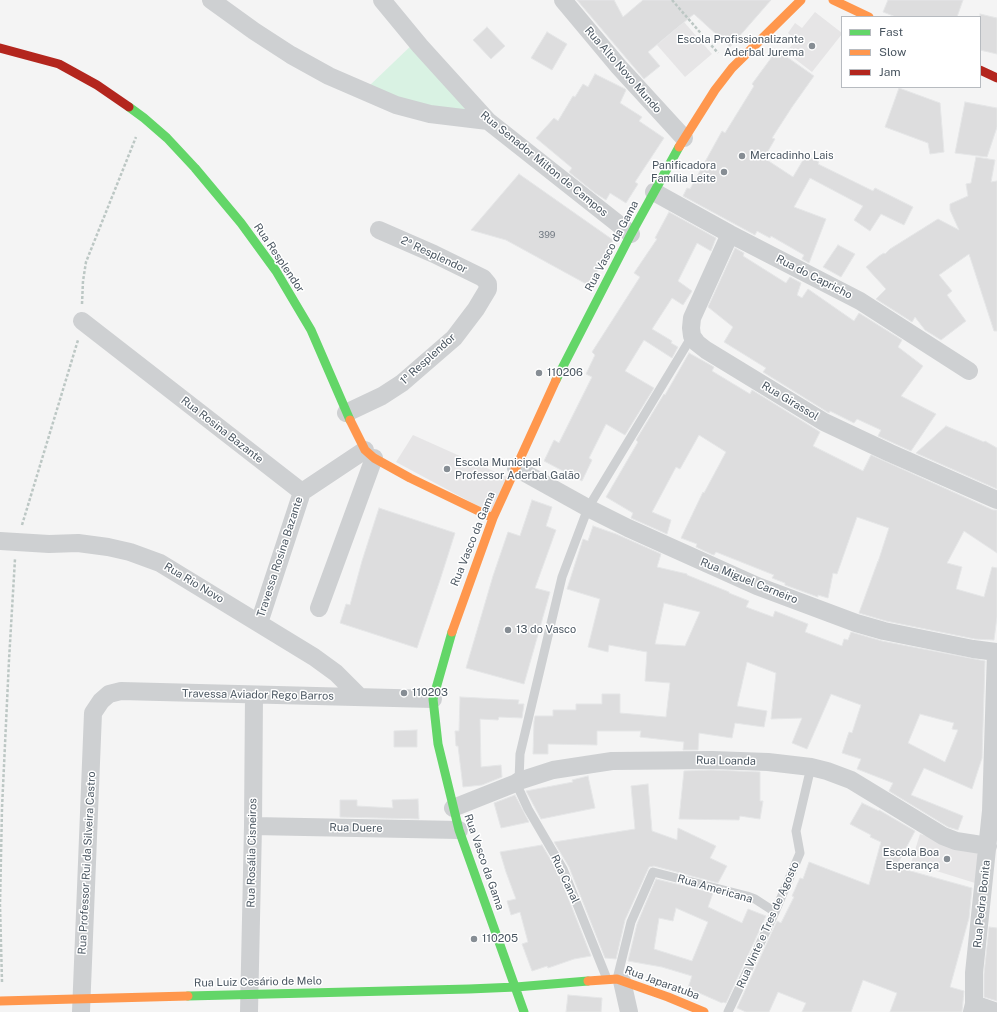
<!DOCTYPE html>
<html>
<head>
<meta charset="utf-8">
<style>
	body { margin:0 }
	#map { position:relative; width:997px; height:1012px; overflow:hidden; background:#f4f4f4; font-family:"Public Sans",sans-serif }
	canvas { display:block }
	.legend { position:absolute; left:841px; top:16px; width:140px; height:72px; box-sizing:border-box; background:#fff; border:1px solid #b7bbc0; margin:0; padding:5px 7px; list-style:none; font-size:12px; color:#4a5661 }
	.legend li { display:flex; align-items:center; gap:8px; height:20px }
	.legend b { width:20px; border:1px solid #b7bbc0 }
</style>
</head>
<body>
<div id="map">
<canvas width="997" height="1012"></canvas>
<ul class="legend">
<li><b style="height:5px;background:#63d668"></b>Fast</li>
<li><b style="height:5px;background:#ff974d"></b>Slow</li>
<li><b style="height:5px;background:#b3261e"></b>Jam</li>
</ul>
</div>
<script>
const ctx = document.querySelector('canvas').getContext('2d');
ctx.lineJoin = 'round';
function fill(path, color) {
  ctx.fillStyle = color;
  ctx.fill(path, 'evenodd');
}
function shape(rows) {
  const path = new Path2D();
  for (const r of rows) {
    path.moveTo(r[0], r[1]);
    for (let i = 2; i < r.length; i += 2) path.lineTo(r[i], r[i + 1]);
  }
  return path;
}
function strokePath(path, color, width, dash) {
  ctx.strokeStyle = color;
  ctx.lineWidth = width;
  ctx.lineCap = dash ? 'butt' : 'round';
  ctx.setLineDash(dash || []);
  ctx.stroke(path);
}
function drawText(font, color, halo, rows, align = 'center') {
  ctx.font = font + ' "Public Sans",sans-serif';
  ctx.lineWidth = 3;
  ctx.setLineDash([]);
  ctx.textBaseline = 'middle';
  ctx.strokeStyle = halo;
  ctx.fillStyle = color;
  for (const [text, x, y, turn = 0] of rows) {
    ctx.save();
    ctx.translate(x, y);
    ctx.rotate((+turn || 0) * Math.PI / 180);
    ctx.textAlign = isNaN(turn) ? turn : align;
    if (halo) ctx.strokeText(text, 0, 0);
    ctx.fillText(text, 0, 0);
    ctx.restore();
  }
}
const education = shape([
	[815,12,842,33,842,34,812,72,786,52,796,40,788,33,795,23,802,28],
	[684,22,712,54,685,77,657,45],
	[413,435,509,478,491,513,396,462],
	[920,834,984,854,975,883,911,863]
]);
const green = shape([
	[416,41,483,115,430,114,369,86]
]);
const building = shape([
	[577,0,614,0,623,17,643,0,771,0,730,47,694,14,648,52,660,66,644,79,577,0],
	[888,0,963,0,957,17,896,17,883,12,888,0],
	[980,14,997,18,997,54,980,50,980,14],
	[487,27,505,46,491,59,473,40,487,27],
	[547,32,567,44,552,70,531,58,547,32],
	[777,50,814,76,792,107,772,138,775,139,764,158,793,177,806,155,819,162,818,164,873,191,875,188,913,207,904,225,881,214,870,231,854,220,863,206,810,178,794,207,826,219,809,263,802,259,804,255,771,236,770,238,757,231,755,235,683,196,687,188,690,189,722,131,725,133,754,86,752,84,777,50],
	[595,74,625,89,626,90,620,103,642,117,639,121,664,138,635,182,638,184,626,203,610,193,606,200,595,193,569,172,572,168,536,138,554,118,558,121,573,96,575,97,583,84,588,87,595,74],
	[899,88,940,103,944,152,930,154,928,143,885,127,899,88],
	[965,102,997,108,997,127,987,157,955,153,965,102],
	[976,157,995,160,991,182,997,181,997,331,994,331,969,254,939,275,952,291,947,295,966,321,941,340,925,330,915,317,912,322,876,299,886,289,866,267,879,256,884,253,885,254,890,249,938,219,959,230,950,210,950,204,968,196,966,184,971,183,976,157],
	[519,174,613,240,590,286,506,240,471,230,519,174],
	[669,212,716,238,711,251,697,243,678,281,692,291,683,305,672,298,652,329,672,341,671,343,678,347,672,358,644,340,625,371,654,388,625,435,606,424,589,458,592,460,582,481,544,461,554,440,559,443,592,377,586,374,595,355,592,352,640,277,634,273,657,239,655,238,669,212],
	[838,245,855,254,841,277,823,267,838,245],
	[735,248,744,253,743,256,786,283,790,277,801,283,797,295,802,298,808,289,854,321,859,313,902,340,898,347,923,366,901,396,936,414,911,451,878,436,881,430,857,419,854,423,830,411,829,413,763,372,766,368,724,342,733,327,708,307,735,248],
	[689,353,714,367,712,371,750,394,752,390,820,432,813,446,863,471,871,455,993,510,997,510,997,553,964,531,947,563,962,567,956,589,984,597,992,567,997,568,997,617,994,640,975,639,886,621,859,613,878,561,878,562,889,528,857,517,837,574,833,573,828,598,818,595,818,597,785,585,785,583,772,578,774,575,716,552,714,555,711,554,696,547,697,544,681,538,703,492,704,493,726,452,699,435,680,469,676,467,652,512,671,520,667,534,631,518,633,513,606,497,638,442,636,440,664,394,665,395,689,353],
	[946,426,984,442,985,441,997,448,997,489,916,453,946,426],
	[532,500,552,507,546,526,556,530,535,588,550,592,524,684,466,668,493,576,508,532,520,536,532,500],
	[379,508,455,533,440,580,417,648,340,623,346,604,350,605,362,561,379,508],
	[593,526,616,534,661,554,657,567,687,574,687,575,729,592,729,593,749,601,746,607,773,617,775,611,808,624,805,632,842,646,844,639,848,640,851,632,882,641,985,661,982,758,972,789,924,768,911,795,963,816,958,830,948,827,889,791,893,783,857,769,861,759,842,753,849,732,852,733,861,705,831,694,807,749,792,743,802,718,771,719,776,673,747,662,737,706,767,711,764,727,735,723,732,738,699,733,698,750,683,750,684,742,640,737,641,731,597,731,597,745,548,744,548,754,533,754,534,722,535,716,553,716,553,710,576,710,576,704,602,704,602,694,620,694,620,713,666,717,670,683,645,681,647,652,609,645,608,652,588,647,600,599,567,589,583,539,588,541,593,526],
	[664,603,700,612,685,646,655,644,664,603],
	[920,714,954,723,952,729,958,730,945,762,908,743,920,714],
	[460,697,519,700,518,704,524,704,522,718,499,717,498,720,480,719,481,767,501,765,502,777,482,785,463,787,458,746,456,746,455,731,459,731,460,697],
	[417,730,417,747,394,747,394,731,417,730],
	[712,770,760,772,760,801,763,801,760,819,740,816,739,820,679,819,684,771,712,770],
	[588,776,595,808,541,819,526,791,573,782,572,780,588,776],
	[648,784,652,831,677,840,678,828,716,846,710,858,727,866,718,883,654,866,649,867,625,920,616,959,605,958,569,867,554,842,635,829,631,786,648,784],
	[515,795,529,822,501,828,494,803,515,795],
	[418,799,419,819,340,817,340,800,357,800,357,806,393,808,392,800,418,799],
	[862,803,879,811,879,810,915,831,896,867,972,888,969,918,950,987,964,991,962,1012,890,1012,897,993,863,980,851,1012,802,1012,806,1003,778,992,769,1012,746,1012,737,1008,777,921,781,923,794,897,792,896,800,878,803,879,809,862,869,885,881,842,870,837,871,835,850,824,862,803],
	[542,845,558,872,591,956,574,959,548,968,547,966,532,971,522,944,528,942,520,912,511,915,507,901,516,899,506,872,500,852,542,845],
	[656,879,713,893,708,907,742,923,748,909,766,916,726,1003,723,1002,722,1003,688,988,692,976,662,967,628,961,637,924,656,879],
	[676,908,708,922,692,961,654,949,659,918,673,921,676,908],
	[989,927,997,928,997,1001,984,997,984,974,989,927],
	[568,995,602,998,601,1012,566,1012,568,995]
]);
const path = shape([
	[672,0,718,53],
	[82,304,83,281,86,262,136,137],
	[22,525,78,340],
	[2,982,0,905,2,808,9,660,15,559]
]);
const lane = shape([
	[519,781,520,754,562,577,588,508,692,336],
	[516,783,528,809,563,869,607,979],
	[617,979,631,922,653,872,747,896,755,899,775,912],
	[728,1012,775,912,800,853,796,831,811,767]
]);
const street = shape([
	[211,0,254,31,291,55,329,76,396,105,430,114,488,121],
	[382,0,420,46,488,121,631,234],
	[563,0,619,67,684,138],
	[654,192,730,234,860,301,969,371],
	[730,234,692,318,691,328,692,336,697,343,706,350,824,422,890,453,997,500],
	[82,321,302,492],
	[346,413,382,396,402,383,454,338,476,309,488,289,488,284,483,278,434,254,379,230],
	[516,468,588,508,628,528,757,586,856,623,884,631,973,649,997,652],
	[302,492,365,450],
	[0,541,49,544,78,543,108,547,130,552,160,563,314,657,336,673,360,697],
	[319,608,374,458],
	[259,623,302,492],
	[453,808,516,783,519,781,553,770,612,761,712,760,768,762,811,767,827,771,851,780,943,836,956,841,988,846],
	[253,826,459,830],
	[622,981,629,1012],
	[974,1004,997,1012],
	[81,1012,93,713,101,701,109,694,121,691,433,699],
	[249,1012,253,826,254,695],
	[972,1012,974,1004,974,973,991,811,996,652]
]);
const fast = shape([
	[129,107,144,118,167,138,195,168,241,223,276,271,311,330,350,420],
	[556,380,631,234,679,147],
	[452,632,433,699,438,744,459,830,524,1012],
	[188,996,469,989,516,987,588,981]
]);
const slow = shape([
	[833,0,869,17],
	[679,147,715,90,732,68,801,0],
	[350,420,365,450,374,458,410,478,493,518],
	[452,632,493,518,556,380],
	[588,981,617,979,668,997,704,1012],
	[0,1001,188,996]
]);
const jam = shape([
	[0,48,59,64,97,85,129,107],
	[980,70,997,78]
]);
const markers = [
	[812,46,4,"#868d94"],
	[742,156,4,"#868d94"],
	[724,172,4,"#868d94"],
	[539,373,4,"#868d94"],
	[447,469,4,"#868d94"],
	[508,630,4,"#868d94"],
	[404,693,4,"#868d94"],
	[947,859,4,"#868d94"],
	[474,939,4,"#868d94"]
];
const numberNames = [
	["399",547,235]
];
const poiNames = [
	["Escola Profissionalizante",804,40,"right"],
	["Aderbal Jurema",804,53,"right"],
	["Mercadinho Lais",750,156],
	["Panificadora",716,166,"right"],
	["Família Leite",716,179,"right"],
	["110206",547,373],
	["Escola Municipal",455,463],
	["Professor Aderbal Galão",455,476],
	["13 do Vasco",516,630],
	["110203",412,693],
	["Escola Boa",939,853,"right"],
	["Esperança",939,866,"right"],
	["110205",482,939]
];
const streetNames = [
	["Rua Alto Novo Mundo",623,70,49],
	["Rua Senador Milton de Campos",544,164,39],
	["Rua Vasco da Gama",612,246,-62],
	["2ª Resplendor",434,255,25],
	["Rua Resplendor",279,258,56],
	["Rua do Capricho",814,277,27],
	["1ª Resplendor",428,359,-42],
	["Rua Girassol",790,401,31],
	["Rua Rosina Bazante",222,430,38],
	["Rua Vasco da Gama",473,539,-68],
	["Travessa Rosina Bazante",280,557,-72],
	["Rua Miguel Carneiro",749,581,22],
	["Rua Rio Novo",194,583,31],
	["Travessa Aviador Rego Barros",258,695,1],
	["Rua Loanda",726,761,1],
	["Rua Duere",356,828,1],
	["Rua Rosália Cisneiros",252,853,-89],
	["Rua Vasco da Gama",484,862,71],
	["Rua Professor Rui da Silveira Castro",87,863,-87],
	["Rua Canal",565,879,65],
	["Rua Americana",715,889,16],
	["Rua Pedra Bonita",982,904,-84],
	["Rua Vinte e Tres de Agosto",768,925,-66],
	["Rua Luiz Cesário de Melo",258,982,-1],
	["Rua Japaratuba",662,983,20]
];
fill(education, '#e6e5e6');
fill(green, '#d9f2e3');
fill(building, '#ddddde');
strokePath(building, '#e5e6e7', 1);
strokePath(path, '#bcc7c4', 2.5, [3, 2]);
strokePath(lane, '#ced0d2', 9);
strokePath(street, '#ced0d2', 18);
strokePath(fast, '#63d668', 9);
strokePath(slow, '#ff974d', 9);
strokePath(jam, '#b3261e', 9);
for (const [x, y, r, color] of markers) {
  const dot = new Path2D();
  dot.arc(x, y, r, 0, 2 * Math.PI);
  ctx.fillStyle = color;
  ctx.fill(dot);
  strokePath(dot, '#fff', 1.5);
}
drawText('9px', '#707881', null, numberNames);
drawText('11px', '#4a5661', '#fff', poiNames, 'left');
drawText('11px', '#4a5661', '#fff', streetNames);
</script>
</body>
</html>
